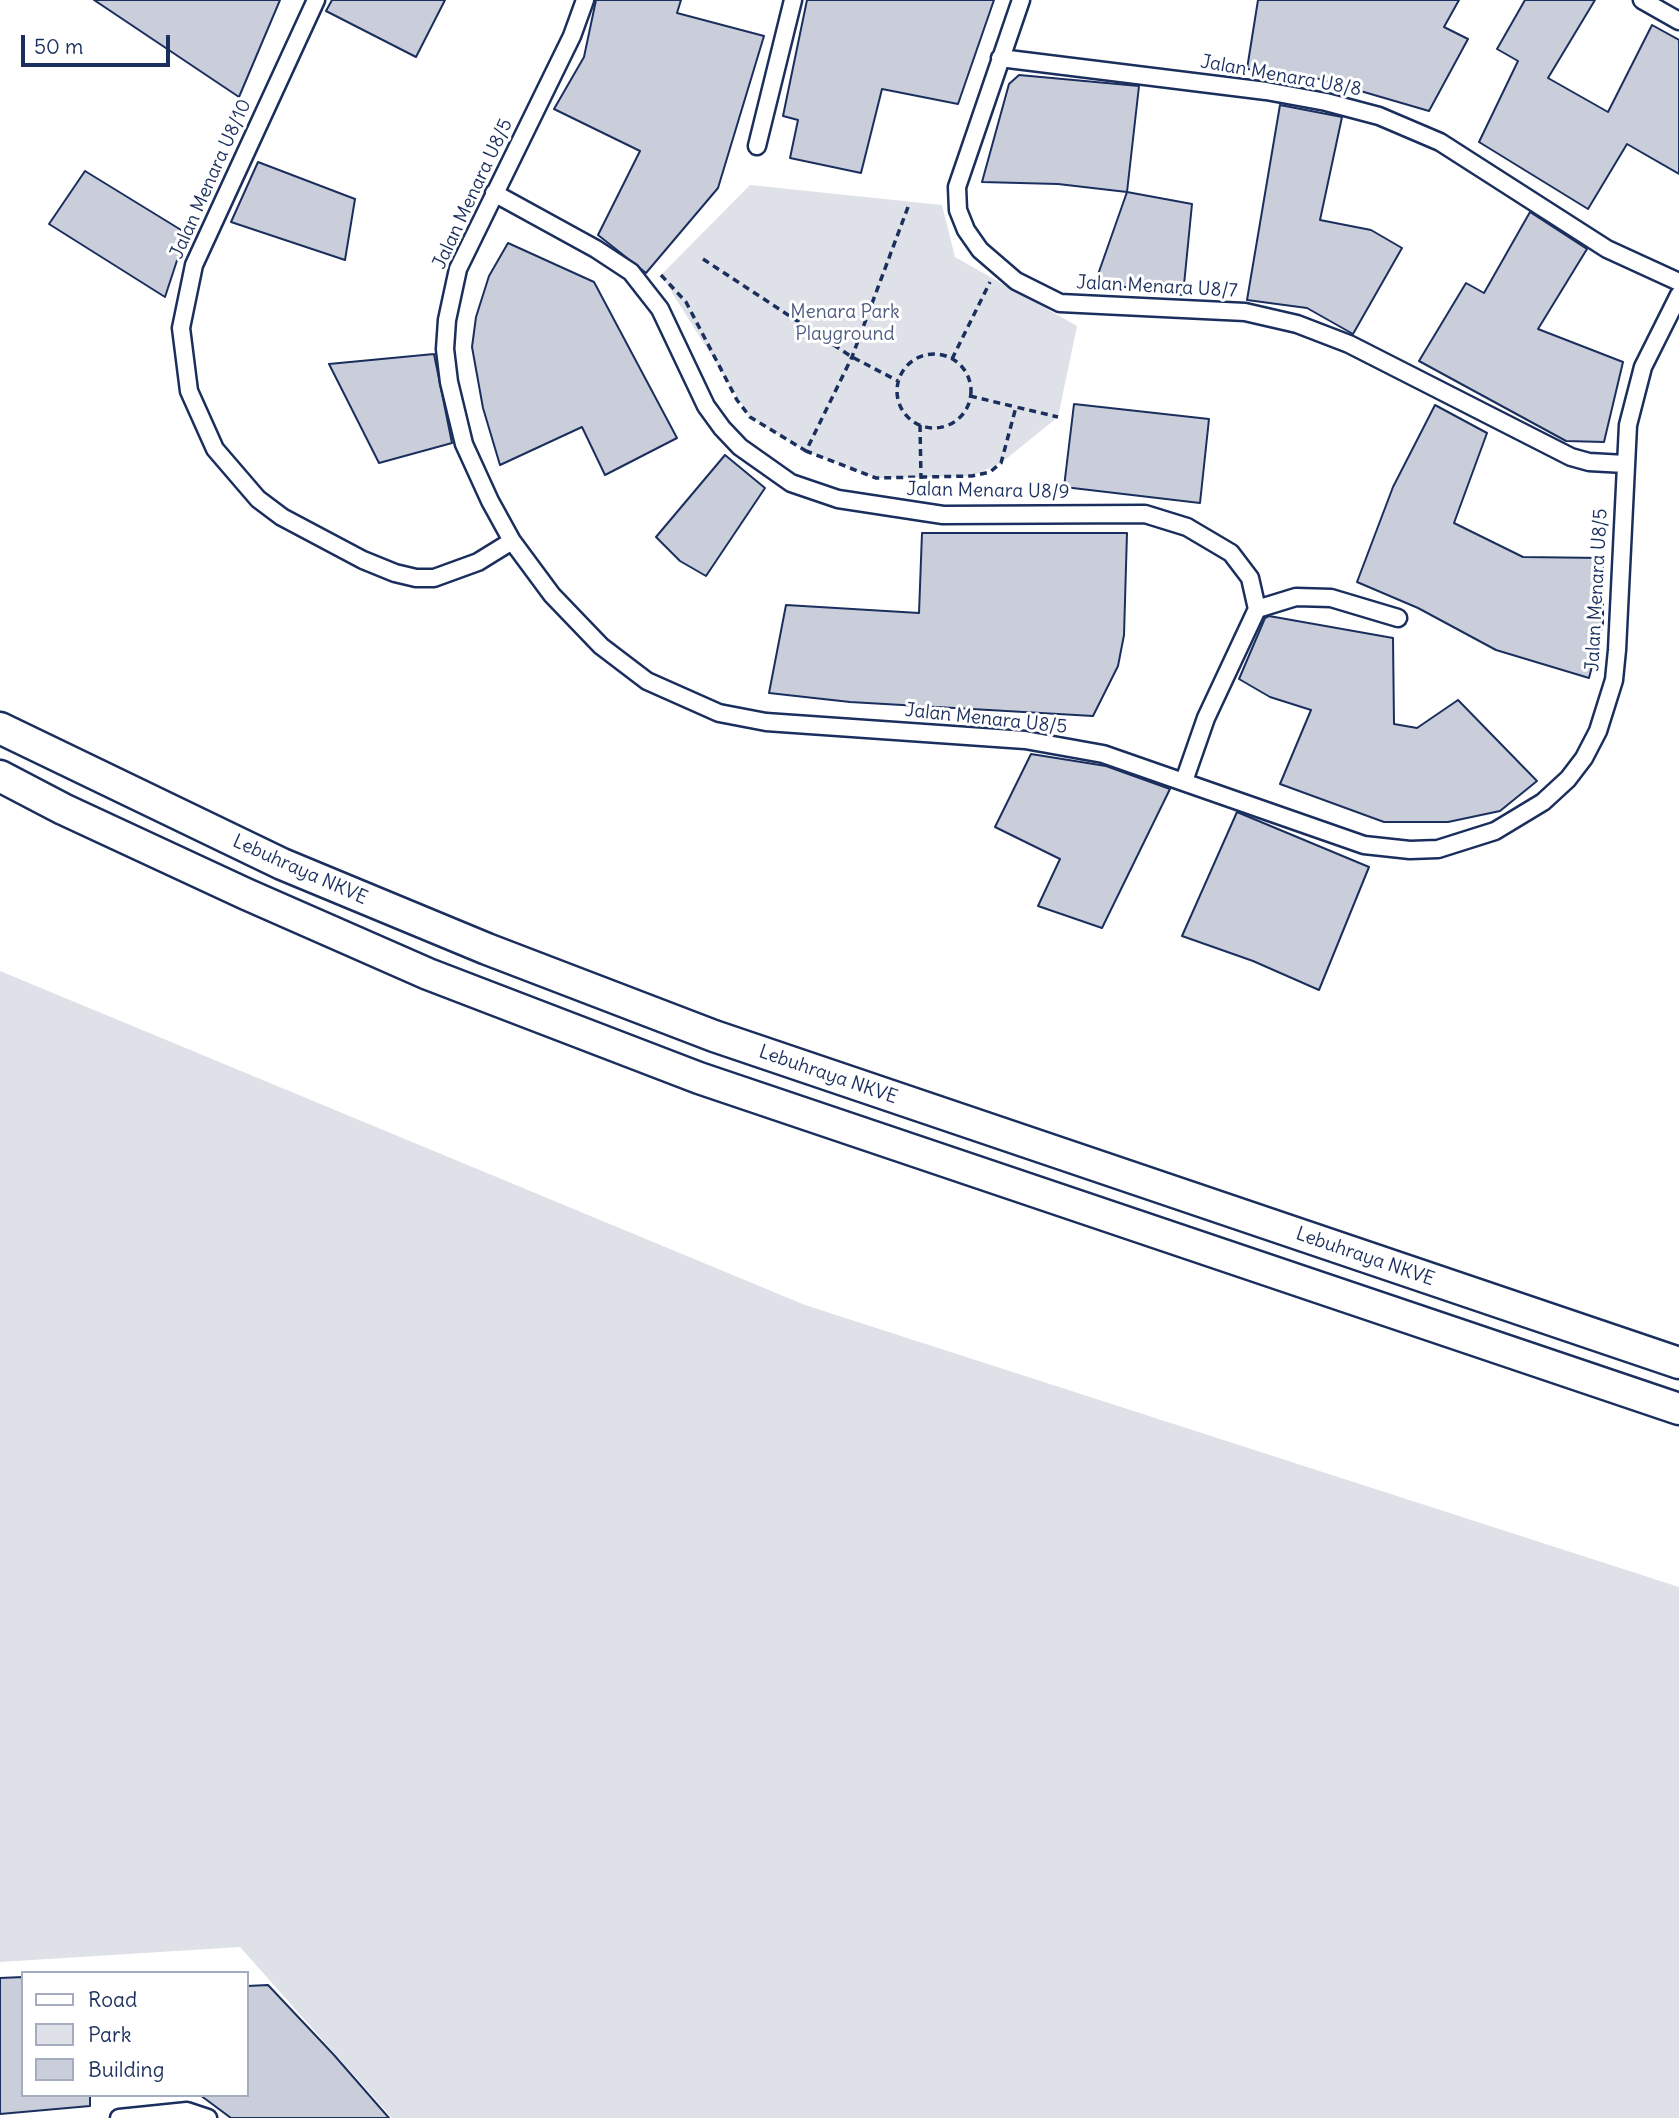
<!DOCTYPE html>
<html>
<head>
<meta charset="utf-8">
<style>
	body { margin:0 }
	#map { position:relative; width:1679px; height:2118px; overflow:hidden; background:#fff; font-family:Delius,sans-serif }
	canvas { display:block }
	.legend { position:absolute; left:21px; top:1971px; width:228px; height:126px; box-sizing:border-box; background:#fff; border:2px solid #a4acbf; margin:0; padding:9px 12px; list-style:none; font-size:21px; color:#1b2f5e }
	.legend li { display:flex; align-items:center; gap:14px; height:35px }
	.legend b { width:35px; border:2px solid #a4acbf }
	.scale { position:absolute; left:21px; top:35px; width:149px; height:32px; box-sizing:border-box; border:4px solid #1b2f5e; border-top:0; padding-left:9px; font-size:21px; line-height:24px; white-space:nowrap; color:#1b2f5e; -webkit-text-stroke:5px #fff; paint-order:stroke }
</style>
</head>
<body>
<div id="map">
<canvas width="1679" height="2118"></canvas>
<ul class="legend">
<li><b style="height:9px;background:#fff"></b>Road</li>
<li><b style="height:19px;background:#dee1e7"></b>Park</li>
<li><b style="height:19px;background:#caceda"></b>Building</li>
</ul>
<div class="scale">50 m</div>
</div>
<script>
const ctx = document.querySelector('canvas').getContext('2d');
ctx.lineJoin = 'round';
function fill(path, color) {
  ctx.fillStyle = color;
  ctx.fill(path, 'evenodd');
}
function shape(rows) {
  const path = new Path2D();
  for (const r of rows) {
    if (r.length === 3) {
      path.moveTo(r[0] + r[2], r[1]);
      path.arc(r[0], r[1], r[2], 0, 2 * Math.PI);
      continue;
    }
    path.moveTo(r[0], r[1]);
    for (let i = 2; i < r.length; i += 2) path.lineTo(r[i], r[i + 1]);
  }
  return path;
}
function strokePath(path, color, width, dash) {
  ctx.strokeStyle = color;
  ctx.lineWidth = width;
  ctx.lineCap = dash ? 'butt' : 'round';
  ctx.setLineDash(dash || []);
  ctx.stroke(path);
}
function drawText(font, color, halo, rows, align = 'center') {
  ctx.font = font + ' Delius,sans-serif';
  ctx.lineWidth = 6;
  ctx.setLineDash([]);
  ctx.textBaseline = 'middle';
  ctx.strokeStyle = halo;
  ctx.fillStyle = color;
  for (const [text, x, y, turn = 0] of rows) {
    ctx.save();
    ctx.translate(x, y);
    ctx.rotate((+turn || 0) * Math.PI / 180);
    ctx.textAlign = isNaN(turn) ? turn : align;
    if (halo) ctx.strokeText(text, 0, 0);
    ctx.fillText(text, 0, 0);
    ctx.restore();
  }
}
const green = shape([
	[750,185,942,205,955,257,1077,326,1058,417,1001,463,972,476,876,478,806,451,750,417,661,275],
	[0,971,805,1305,1679,1587,1679,2118,392,2118,240,1947,0,1962]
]);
const building = shape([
	[94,0,280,0,239,97,94,0],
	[332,0,445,0,416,57,326,11,332,0],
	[596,0,681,0,677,13,764,36,718,188,646,273,598,235,640,151,554,109,584,57,596,0],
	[807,0,994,0,958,104,882,89,861,173,790,158,798,120,783,116,807,0],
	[1258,0,1459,0,1444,27,1468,39,1429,111,1309,76,1247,69,1258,0],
	[1525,0,1595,0,1548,78,1608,112,1652,25,1679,40,1679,174,1627,144,1588,209,1479,142,1518,61,1497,49,1525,0],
	[1019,75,1139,86,1127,192,1058,184,982,182,1009,84,1019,75],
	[1280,105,1342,117,1320,220,1371,230,1402,248,1353,334,1307,308,1247,300,1280,105],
	[258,162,355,199,345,260,231,222,258,162],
	[85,171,186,233,165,297,49,224,85,171],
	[1127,192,1192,204,1183,295,1095,283,1127,192],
	[1530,212,1587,249,1538,329,1623,362,1604,442,1566,441,1419,361,1466,283,1484,293,1530,212],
	[508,243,594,282,677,438,605,475,582,427,500,465,483,408,472,347,476,317,489,276,508,243],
	[434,354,452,443,379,463,329,364,434,354],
	[1074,404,1209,419,1200,503,1064,487,1074,404],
	[1435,405,1487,433,1454,523,1523,557,1603,558,1603,623,1589,678,1496,650,1418,608,1357,582,1393,487,1435,405],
	[725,455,765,488,706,576,680,561,656,537,725,455],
	[922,533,1127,533,1124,635,1118,666,1093,716,850,702,769,693,786,605,919,613,922,533],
	[1269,616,1393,638,1394,724,1417,728,1458,700,1537,781,1500,811,1448,822,1384,822,1280,784,1311,710,1270,697,1239,679,1265,618,1269,616],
	[1031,754,1106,766,1170,789,1102,928,1038,906,1060,859,995,827,1031,754],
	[1237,812,1369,867,1319,990,1253,961,1182,936,1237,812],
	[23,1977,23,2095,90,2095,90,2106,0,2114,0,1978,23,1977],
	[268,1985,334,2055,389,2118,231,2118,200,2095,247,2095,247,1986,268,1985]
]);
const path = shape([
	[908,207,852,357,806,451,876,478,972,476,990,472,1001,463,1016,407,1058,417],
	[703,259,852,357,898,381],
	[661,275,686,302,737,400,750,417,806,451],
	[934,391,37],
	[952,359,990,282],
	[970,396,1016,407],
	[920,425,921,479]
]);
const street = shape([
	[316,0,194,265,181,328,189,391,215,449,258,499,282,517,363,560,395,573,416,578,434,578,478,562,512,541],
	[585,0,572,36,458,269,447,320,445,349,449,382,464,444,490,501,512,541,552,595,601,646,647,681,719,713,766,722,1025,740,1103,754,1364,845,1410,850,1438,849,1495,831,1543,802,1568,779,1584,758,1598,731,1614,680,1617,650,1628,425,1643,367,1679,295],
	[1021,0,957,187,958,210,966,230,980,250,1016,281,1060,303,1245,312,1297,324,1349,344,1571,457,1589,462,1625,464],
	[1642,0,1679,21],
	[1000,58,1266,91,1326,102,1379,116,1440,142,1607,249,1679,282],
	[757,146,793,0],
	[494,193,596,249,631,272,660,309,706,406,722,428,740,447,791,483,838,499,943,515,1145,514,1187,527,1231,553,1250,578,1257,609,1206,718,1184,781],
	[1257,609,1296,597,1331,598,1398,618],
	[119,2118,187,2111,208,2118]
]);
const highway = shape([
	[0,728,282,864,487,949,714,1036,1679,1363],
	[0,776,63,809,246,894,428,974,699,1078,1679,1409]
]);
const streetNames = [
	["Jalan Menara U8/8",1281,76,10],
	["Jalan Menara U8/10",211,179,-66],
	["Jalan Menara U8/5",473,194,-65],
	["Jalan Menara U8/7",1157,287,3],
	["Jalan Menara U8/9",988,491,1],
	["Jalan Menara U8/5",1597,590,-87],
	["Jalan Menara U8/5",986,719,6],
	["Lebuhraya NKVE",300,870,24],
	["Lebuhraya NKVE",828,1075,19],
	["Lebuhraya NKVE",1365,1257,19]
];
const parkNames = [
	["Menara Park",845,313],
	["Playground",845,335]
];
fill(green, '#dee1e7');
fill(building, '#caceda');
strokePath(building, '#1b2f5e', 2);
strokePath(street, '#1b2f5e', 21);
strokePath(highway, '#1b2f5e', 35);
strokePath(path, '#1b2f5e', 3.5, [7, 5]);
strokePath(street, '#fff', 16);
strokePath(highway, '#fff', 30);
drawText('19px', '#1b2f5e', '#fff', streetNames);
drawText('19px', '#4c5c80', '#fff', parkNames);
</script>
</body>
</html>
